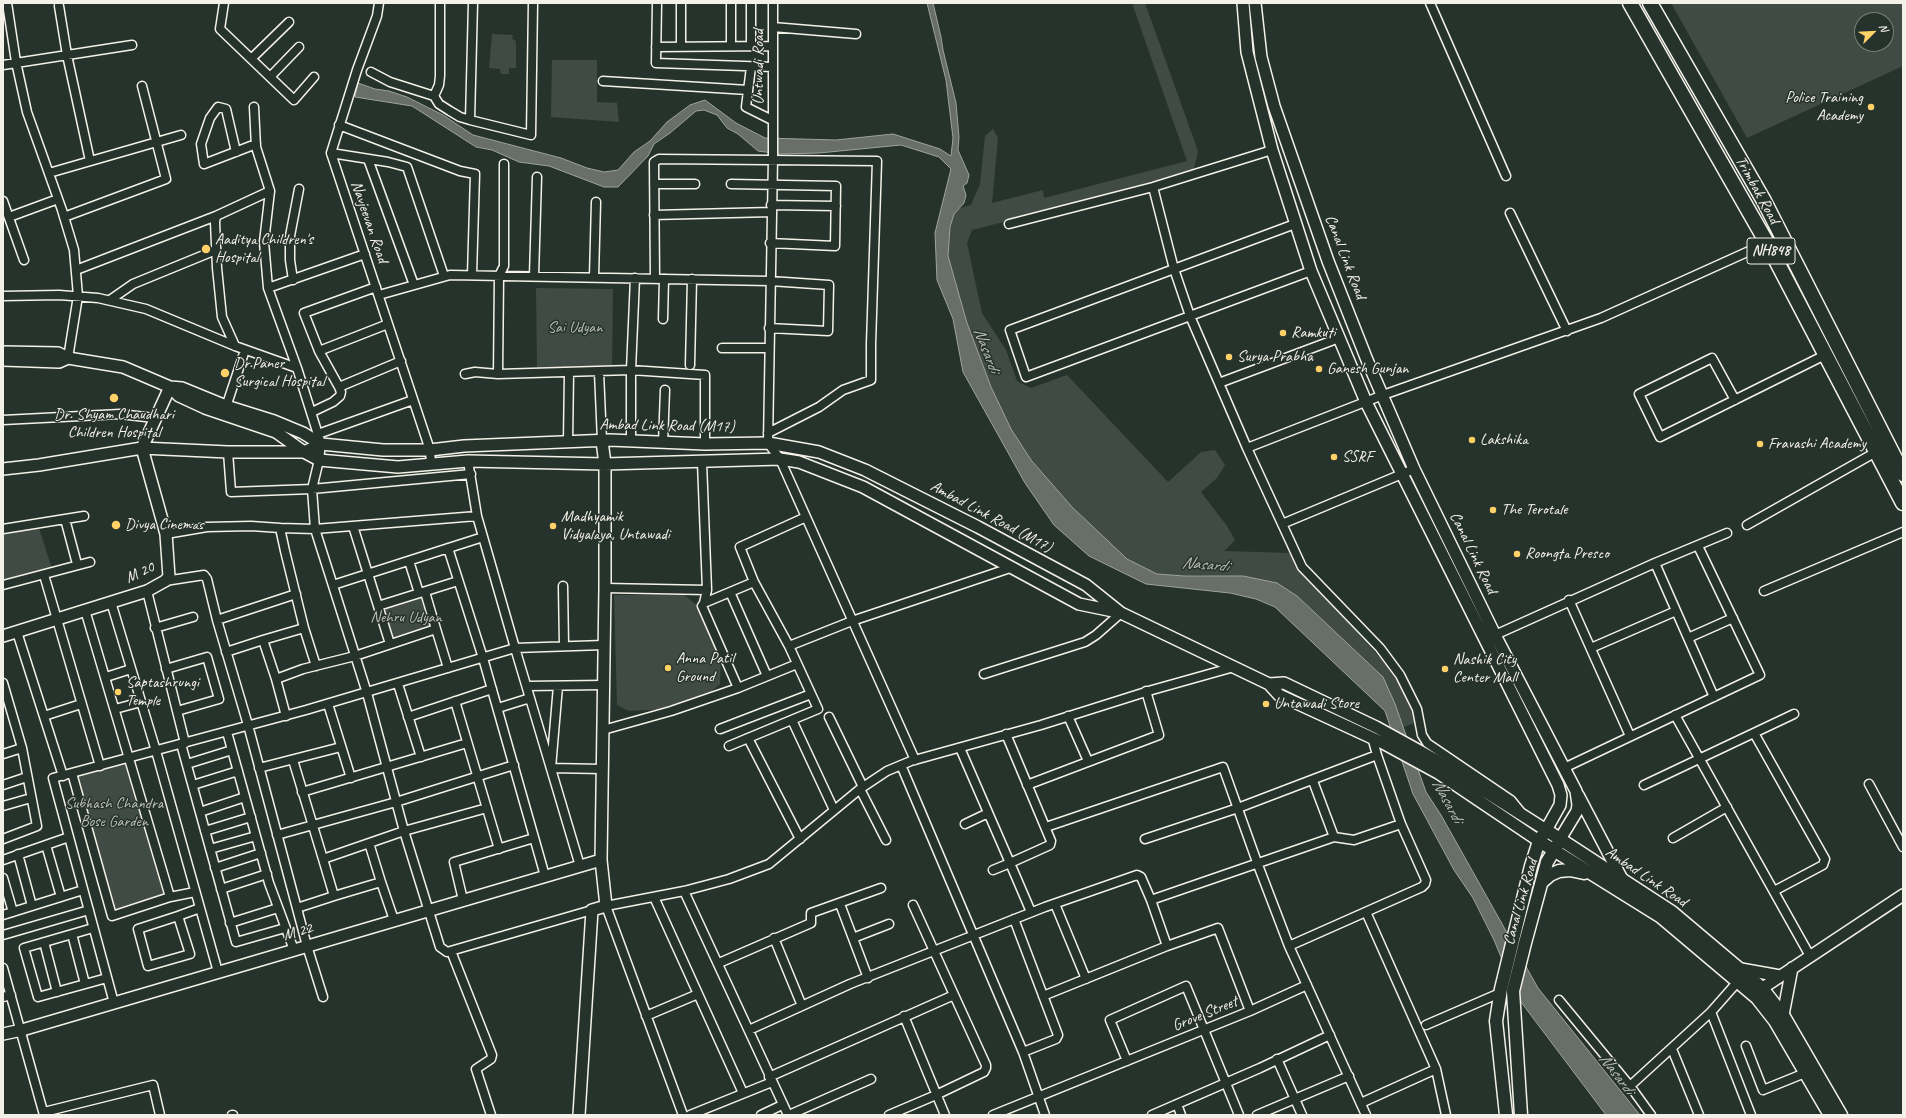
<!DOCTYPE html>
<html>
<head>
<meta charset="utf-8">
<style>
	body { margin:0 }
	#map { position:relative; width:1906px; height:1118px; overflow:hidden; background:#26332d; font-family:Caveat,sans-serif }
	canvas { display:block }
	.frame { position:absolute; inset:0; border:4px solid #f4f1e8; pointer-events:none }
	.north { position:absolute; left:1854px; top:12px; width:40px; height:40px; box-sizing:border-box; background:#26332d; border:1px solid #787f78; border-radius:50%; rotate:66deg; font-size:11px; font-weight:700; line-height:16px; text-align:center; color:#f4f1e8 }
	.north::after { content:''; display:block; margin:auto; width:14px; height:18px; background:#ffd166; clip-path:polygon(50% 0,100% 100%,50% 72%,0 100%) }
</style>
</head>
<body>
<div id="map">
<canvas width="1906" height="1118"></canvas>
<div class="frame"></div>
<div class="north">N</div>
</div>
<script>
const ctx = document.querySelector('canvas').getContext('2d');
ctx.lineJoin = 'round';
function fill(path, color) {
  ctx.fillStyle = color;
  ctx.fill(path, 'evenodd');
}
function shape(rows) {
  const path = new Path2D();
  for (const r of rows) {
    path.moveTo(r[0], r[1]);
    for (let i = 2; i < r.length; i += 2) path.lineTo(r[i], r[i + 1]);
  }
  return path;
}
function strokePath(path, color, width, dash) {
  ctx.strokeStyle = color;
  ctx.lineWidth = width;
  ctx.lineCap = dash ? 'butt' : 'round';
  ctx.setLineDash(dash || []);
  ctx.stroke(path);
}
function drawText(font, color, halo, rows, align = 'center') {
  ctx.font = font + ' Caveat,sans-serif';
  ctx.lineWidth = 3;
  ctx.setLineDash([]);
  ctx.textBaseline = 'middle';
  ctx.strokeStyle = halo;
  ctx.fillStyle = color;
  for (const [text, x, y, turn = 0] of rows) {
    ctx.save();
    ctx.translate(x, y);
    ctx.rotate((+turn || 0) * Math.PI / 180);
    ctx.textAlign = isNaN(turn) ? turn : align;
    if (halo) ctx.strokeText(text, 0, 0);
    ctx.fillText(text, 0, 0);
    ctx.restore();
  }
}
const green = shape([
	[1132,3,1145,3,1198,151,1194,169,1097,198,972,230,967,243,982,313,1006,350,1017,381,1031,388,1067,375,1168,482,1201,452,1215,450,1225,465,1217,478,1201,492,1227,526,1235,540,1224,551,1291,553,1307,575,1389,668,1410,703,1415,723,1403,727,1383,677,1297,596,1277,583,1200,575,1184,576,1157,574,1127,559,1072,507,1031,460,1011,429,991,387,967,323,948,256,950,227,954,214,960,208,971,205,980,184,985,136,993,129,998,138,992,203,1043,190,1044,198,1187,161],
	[1671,3,1903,3,1903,66,1747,138],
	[1862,20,1886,20,1886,44,1862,44],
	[492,34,513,35,512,39,516,41,516,68,509,68,509,74,501,74,500,69,489,68],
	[552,60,597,60,597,102,617,103,619,122,551,117],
	[536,288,613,289,612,367,537,367],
	[39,528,52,569,3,584,3,531],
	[422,595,432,628,391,641,380,609],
	[614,595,684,595,698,606,721,652,720,684,698,703,667,709,629,711,617,705],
	[130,758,170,897,112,913,72,773]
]);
const water = shape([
	[927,3,933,3,941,37,943,50,956,103,959,137,958,150,969,175,967,183,963,186,966,195,964,203,954,214,950,227,948,256,967,323,991,387,1011,429,1031,460,1072,507,1127,559,1157,574,1184,576,1243,576,1277,583,1297,596,1383,677,1395,704,1426,792,1441,815,1538,988,1640,1115,1606,1115,1518,998,1494,940,1473,898,1454,870,1413,794,1385,711,1275,607,1256,599,1230,593,1146,584,1089,556,1054,525,1025,483,963,372,953,319,937,280,935,233,951,169,939,157,901,145,819,153,780,154,758,151,738,134,727,128,717,115,704,110,696,111,670,133,654,144,648,156,618,187,604,187,549,166,519,162,492,150,476,147,412,106,355,97,358,83,375,89,389,91,407,97,443,115,473,135,561,158,587,168,604,172,618,170,634,152,650,141,667,122,690,105,705,100,736,123,765,138,836,140,893,134,940,149,951,156,953,138,946,80,927,3]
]);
const street = shape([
	[7,3,16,62,27,112,62,210,74,250,78,296,68,358],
	[224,3,220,29,294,100,314,77],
	[379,3,377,16,357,70,331,153,430,450,431,464],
	[473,3,470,120,531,135,533,3],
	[657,3,656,63,773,67],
	[731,3,731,46],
	[751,3,751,46],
	[773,3,773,158,768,443,780,459,915,760],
	[1430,3,1506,176],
	[59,6,67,55,90,161],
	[773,27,856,34],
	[681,46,681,3],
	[656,47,773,46],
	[251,59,289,22],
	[3,65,132,45],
	[751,67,746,107,772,120],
	[371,72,390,82,434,96,439,85,440,76,440,3],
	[270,77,299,47],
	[603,81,748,90],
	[434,96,439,104,450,111,460,117,470,120],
	[339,125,460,171,475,174,472,275],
	[236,152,226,109,218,107,210,118,201,144,204,164,256,144],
	[331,153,388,162,407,167,444,276],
	[368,159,414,285],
	[504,164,504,266,499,276,498,374,631,370,705,375,705,444],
	[49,173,181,135],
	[654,184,695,184],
	[731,184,836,186,835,246,770,243],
	[1153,187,1174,269,1190,316,1247,448,1302,567,1380,648,1400,675,1417,709,1422,735,1427,743,1511,800,1520,811],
	[3,201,24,260],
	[771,205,836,206],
	[1510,213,1567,331],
	[654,215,771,212],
	[9,217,58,199],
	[64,217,166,179,142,86],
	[1009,224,1153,187,1272,150],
	[1295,224,1010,330,1026,377,1311,271],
	[76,270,216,216],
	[534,276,537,177],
	[594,277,596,202],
	[655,279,654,162,659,159,877,161,871,344,871,380,843,390,819,407,768,433],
	[293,280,290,260,290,236,299,189],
	[376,287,304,313,319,351,339,387,401,361],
	[268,288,264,242,270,191],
	[379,295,450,275,770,281,829,285,828,331,769,328],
	[3,296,59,295,98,298,146,309,235,346,297,368,268,288,365,254],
	[110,300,133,284,216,250],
	[663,319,664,279],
	[235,346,222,317,217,268,215,222,216,216,270,191,256,147,254,107],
	[722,348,769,348],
	[319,351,388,324],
	[690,365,692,279],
	[297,368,321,444,319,460,312,489,315,529,367,693,404,831,440,947,447,952,592,910],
	[599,372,602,441],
	[465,374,475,372,498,374],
	[1219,383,1339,338],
	[1735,400,1712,358,1639,394,1660,437,1825,355],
	[225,410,245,350],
	[312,412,333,402,340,396,341,392,339,387],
	[3,420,120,414,154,418],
	[318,434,413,400],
	[631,440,631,370,635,278],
	[568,442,569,372],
	[663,443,665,390],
	[1247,448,1383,395,1601,318,1767,243],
	[228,452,231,492,312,489,471,474],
	[468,461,477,516],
	[702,462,707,590,704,603],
	[65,519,77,564],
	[1282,524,1414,469],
	[1747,525,1876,452],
	[353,526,390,644],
	[3,529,84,516],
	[166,534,207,527,251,526,280,528],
	[448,548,483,658,545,876],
	[409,561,419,593],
	[1655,563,1714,697],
	[44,575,100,766],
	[165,581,204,575,207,579,217,620,248,725,307,946,323,997],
	[754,582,789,646],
	[3,585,90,562],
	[333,585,483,537],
	[563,586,564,646],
	[605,588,707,590],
	[147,591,185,743],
	[1764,591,1903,532],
	[730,592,767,676],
	[1569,600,1630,736],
	[111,602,156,751,218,972],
	[378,606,458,581],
	[217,620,296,594],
	[155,628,193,617],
	[304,628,316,666],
	[436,629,448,668],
	[17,632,63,776],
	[1495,635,1655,563,1727,533],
	[1688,638,1733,618],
	[1591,648,1676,611],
	[226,652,263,640],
	[797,664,738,688,702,606,704,603,754,582,740,547,806,517],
	[166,669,207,657,219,699,177,711],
	[984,674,1085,642,1096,635,1121,613],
	[106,677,131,669],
	[276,679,286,716],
	[3,683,22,748,37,826,3,839],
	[398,684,421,757],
	[527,686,604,685],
	[558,686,551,768,602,769],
	[455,701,499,849],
	[328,704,351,778],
	[498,708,530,698],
	[115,709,141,702],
	[1675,715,1810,956],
	[44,716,81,704],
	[1068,716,1088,761],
	[408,717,492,689],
	[829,717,863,787],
	[792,720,834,810],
	[720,729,811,694],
	[603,730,671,711,738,688],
	[227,732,269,883,294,950],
	[1754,733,1825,859,1823,865,1774,891],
	[748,738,800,839],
	[181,744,236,942,285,928],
	[729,746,818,709,789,646,852,621,1013,567],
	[960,748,1010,863,1050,845,1051,841,1006,734],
	[3,754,22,748],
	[293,760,323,859],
	[187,764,232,750],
	[901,765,1023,1052,1045,1115],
	[259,768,341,747],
	[1564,768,1760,675,1698,546],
	[72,773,112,916,170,897,85,610],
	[1869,784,1903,847],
	[3,785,27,777],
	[193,785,238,771],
	[1027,785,1159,735,1146,691],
	[1644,785,1794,714],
	[860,789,886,840],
	[302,792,467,743],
	[3,806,31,798],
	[200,812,245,797],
	[965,824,988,813],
	[1046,827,1223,767,1258,865,1289,946],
	[205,831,251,817],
	[277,835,396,802,514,765],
	[1334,837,1354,840,1401,824],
	[1673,838,1727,807],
	[1145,839,1238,808,1377,755,1372,737],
	[369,843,381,882],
	[46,845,61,897],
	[210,849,256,836],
	[18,854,32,906],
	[3,860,69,837],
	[580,866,515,648,604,645],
	[215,868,261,853],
	[993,870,1010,863,1031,912],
	[3,878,13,912],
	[221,889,267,874],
	[684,891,788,1115],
	[170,897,195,892],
	[654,897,743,1093],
	[463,900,454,862,534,838],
	[840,904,868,978],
	[1055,904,1086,979],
	[297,908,334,896],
	[1366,912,1436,1069,1446,1115],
	[3,915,83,890],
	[178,916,190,954,148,966,138,929,178,916,200,908],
	[1014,919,1058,1035,1056,1039,1023,1052],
	[394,920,381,882,334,896,323,859,404,831,487,808],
	[230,923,278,908],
	[93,928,24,948,38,997,107,978],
	[72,934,85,984],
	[3,935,89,910],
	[774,938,802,1006],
	[853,938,889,924],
	[44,942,57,992],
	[451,951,492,1055,491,1059,476,1069,491,1115],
	[719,963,811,923,811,913,881,888],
	[3,968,44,1115],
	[1043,996,1167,946],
	[3,997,11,995],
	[1559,1000,1630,1086,1651,1115],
	[114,1003,53,778,306,710,515,648,477,516,315,529,280,528,285,551,304,628,263,640,276,679,303,669,355,656,436,629,425,592],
	[1250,1011,1307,985],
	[1711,1012,1751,1115],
	[646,1016,698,994],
	[904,1016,945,1115],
	[1426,1025,1500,993],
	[749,1030,850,984,1045,907,1137,875,1141,877,1151,900,1334,837,1313,781],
	[1746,1046,1763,1090,1805,1073],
	[1672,1049,1699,1115],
	[1277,1059,1302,1115],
	[1127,1061,1110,1020,1186,986,1239,1115],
	[769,1077,954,995],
	[1630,1086,1711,1012,1741,978],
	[1361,1103,1436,1069],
	[1177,1104,1181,1115],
	[44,1112,153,1085,160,1115],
	[232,1115,233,1115],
	[683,1115,606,906,684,891,729,879,769,864,860,789,887,771,911,761,1041,725,1152,690,1234,667],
	[690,1115,772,1082],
	[761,1115,782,1105],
	[789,1115,871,1079],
	[889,1115,936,1095,984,1072,986,1068,986,1065,913,905],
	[993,1115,1250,1011,1218,928,1167,946,1151,900],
	[1152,1115,1260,1068,1330,1035],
	[1257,1115,1349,1076],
	[1366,1115,1289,946,1422,887,1425,884,1426,880,1401,824,1377,755]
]);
const secondary = shape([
	[1243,3,1247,52,1272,150,1311,271,1366,402,1558,785,1561,795,1560,805,1546,830,1434,759,1376,727,1284,683,1269,684],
	[1255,3,1261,57,1274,106,1328,261,1367,360,1414,469,1495,635,1576,791,1578,805,1577,811,1560,839],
	[3,352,58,353,68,358,123,367,170,387,182,388,226,406,274,421,303,433,321,444],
	[3,360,59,362,68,358],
	[170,387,179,396,205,408,276,432,304,452,319,460,398,467,468,461,605,464,780,459,799,462,863,487,1079,604,1118,612],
	[3,469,39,465,142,448,228,452,304,452,321,444,383,450,430,450,464,446,610,440,705,444,768,443,819,452,865,470,978,527,1086,585,1121,613,1269,684,1279,695,1383,743,1438,773,1539,841],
	[3,636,147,591,165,581,169,577,166,534,142,448,170,387],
	[1578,795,1622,879],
	[1741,969,1780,976],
	[1755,993,1903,895],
	[1783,1015,1792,968],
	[3,1034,22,1030,601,860],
	[579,1115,592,910,606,906,601,860,605,588,605,464,602,441]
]);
const primary = shape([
	[1539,841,1661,917,1757,998,1775,1021,1830,1115],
	[1542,882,1550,875,1559,871,1570,870,1584,873],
	[1506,1115,1496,1021,1501,989,1531,866,1539,841,1546,830,1672,912,1762,988,1783,1015,1841,1115],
	[1521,1115,1513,991,1525,943,1547,862,1558,844]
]);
const highway = shape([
	[1630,3,1767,243,1903,503],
	[1650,3,1764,201,1903,474]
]);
const markers = [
	[1871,107,4,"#ffd166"],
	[206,249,5,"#ffd166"],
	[1283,333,4,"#ffd166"],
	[1229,357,4,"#ffd166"],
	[1319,369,4,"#ffd166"],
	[225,373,5,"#ffd166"],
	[114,398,5,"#ffd166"],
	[1472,440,4,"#ffd166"],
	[1760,444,4,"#ffd166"],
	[1334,457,4,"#ffd166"],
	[1493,510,4,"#ffd166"],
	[116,525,5,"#ffd166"],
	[553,526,4,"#ffd166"],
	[1517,554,4,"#ffd166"],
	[668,668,4,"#ffd166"],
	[1445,669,4,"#ffd166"],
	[118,692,4,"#ffd166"],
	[1266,704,4,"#ffd166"]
];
const shields = [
	[1771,251,48]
];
const shieldNames = [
	["NH848",1771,251]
];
const streetNames = [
	["Untwadi Road",759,67,-90],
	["Trimbak Road",1757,190,61],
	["Navjeevan Road",369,222,71],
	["Canal Link Road",1345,257,69],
	["Ambad Link Road (M17)",667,426,1],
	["Ambad Link Road (M17)",991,517,28],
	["Canal Link Road",1473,553,64],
	["M 20",140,573,-25],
	["Ambad Link Road",1646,877,34],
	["Canal Link Road",1521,902,-74],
	["M 22",298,932,-16],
	["Grove Street",1205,1014,-22]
];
const poiNames = [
	["Police Training",1863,98,"right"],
	["Academy",1863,116,"right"],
	["Aaditya Children's",215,240],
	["Hospital",215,258],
	["Ramkuti",1291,333],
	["Surya Prabha",1237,357],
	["Dr.Paner",234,364],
	["Surgical Hospital",234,382],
	["Ganesh Gunjan",1327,369],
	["Dr. Shyam Chaudhari",114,415,"center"],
	["Children Hospital",114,433,"center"],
	["Lakshika",1480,440],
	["Fravashi Academy",1768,444],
	["SSRF",1342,457],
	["The Terotale",1501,510],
	["Madhyamik",561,517],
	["Vidyalaya, Untawadi",561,535],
	["Divya Cinemas",125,525],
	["Roongta Presco",1525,554],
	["Anna Patil",676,659],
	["Ground",676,677],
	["Nashik City",1453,660],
	["Center Mall",1453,678],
	["Saptashrungi",126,683],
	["Temple",126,701],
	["Untawadi Store",1274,704]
];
const parkNames = [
	["Sai Udyan",575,328],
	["Nehru Udyan",406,618],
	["Subhash Chandra",114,804],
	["Bose Garden",114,822]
];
const waterNames = [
	["Nasardi",986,350,69],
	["Nasardi",1205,565,5],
	["Nasardi",1447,801,62],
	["Nasardi",1616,1074,53]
];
fill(green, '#414b45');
fill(water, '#676f68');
strokePath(water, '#9fa39b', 1);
strokePath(street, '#f4f1e8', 11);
strokePath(secondary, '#f4f1e8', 14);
strokePath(primary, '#f4f1e8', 15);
strokePath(highway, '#f4f1e8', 17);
strokePath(street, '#26332d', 8);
strokePath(secondary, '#26332d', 11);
strokePath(primary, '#26332d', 12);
strokePath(highway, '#26332d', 14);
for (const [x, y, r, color] of markers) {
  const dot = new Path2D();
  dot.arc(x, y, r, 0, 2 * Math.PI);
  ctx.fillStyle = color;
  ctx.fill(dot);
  strokePath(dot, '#26332d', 1.5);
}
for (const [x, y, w] of shields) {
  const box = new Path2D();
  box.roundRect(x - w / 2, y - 13, w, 26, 3);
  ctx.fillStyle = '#26332d';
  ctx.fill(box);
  strokePath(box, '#f4f1e8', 1);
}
drawText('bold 15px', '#f4f1e8', null, shieldNames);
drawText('16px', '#f4f1e8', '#26332d', streetNames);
drawText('16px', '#f4f1e8', '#26332d', poiNames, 'left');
drawText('16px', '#bebfb7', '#26332d', parkNames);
drawText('italic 17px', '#bcbdb5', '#26332d', waterNames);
</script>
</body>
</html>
